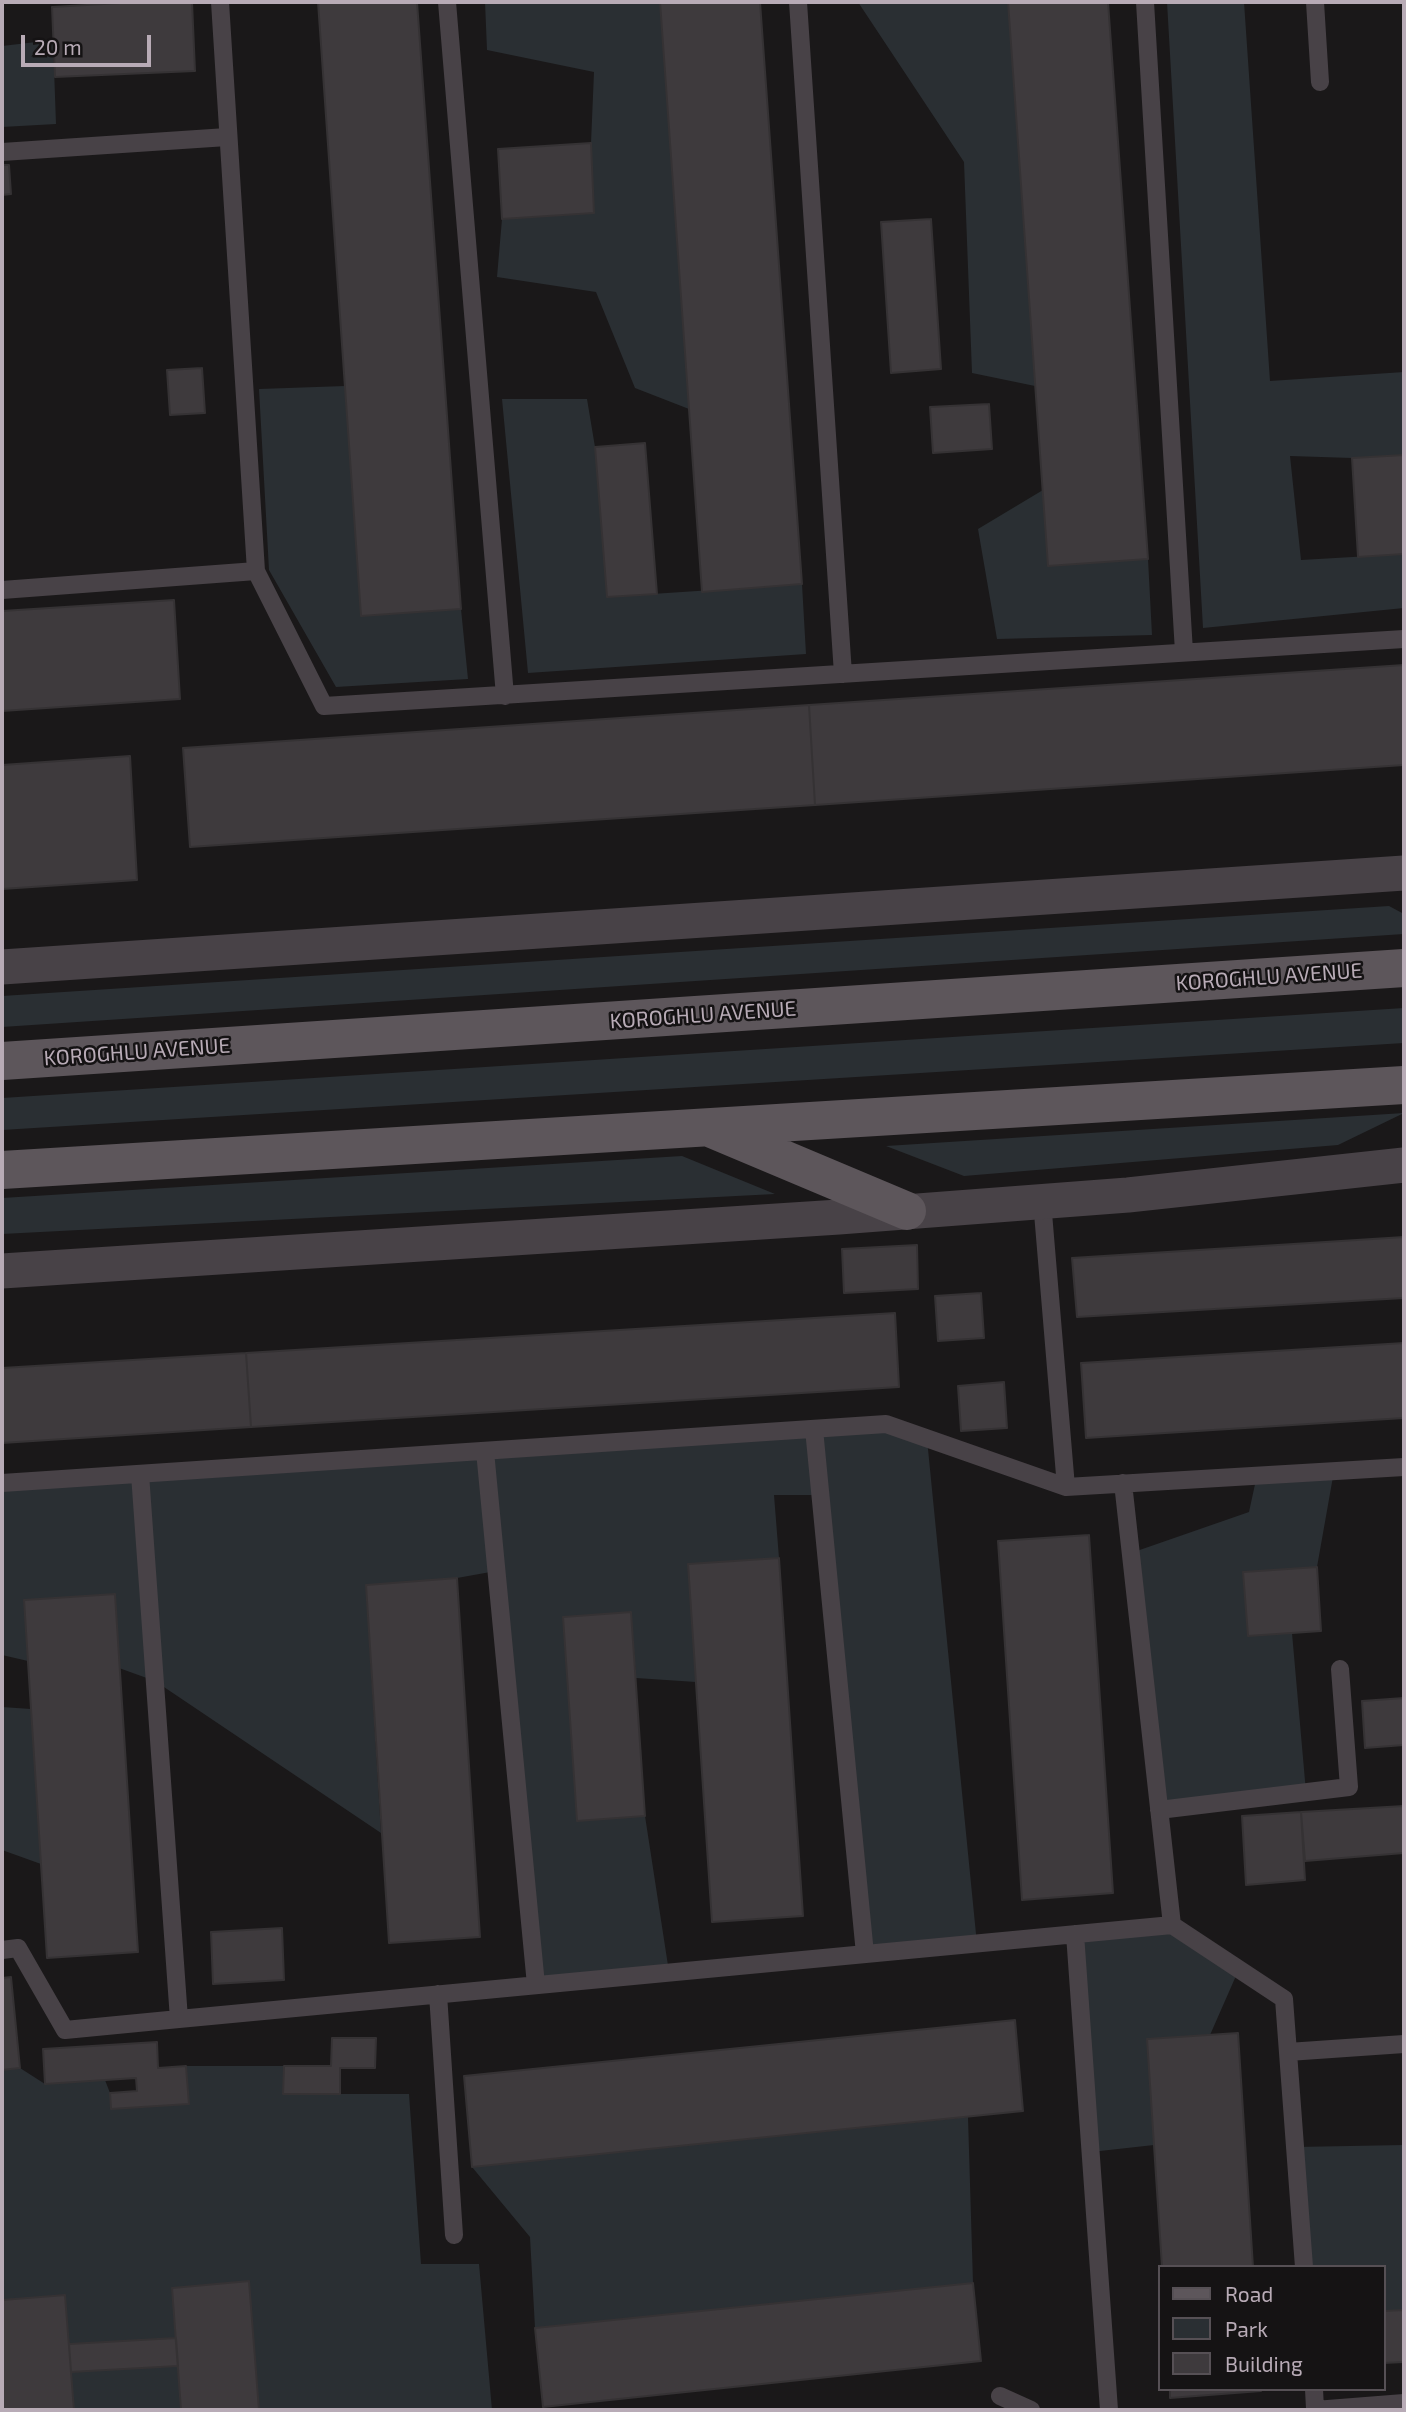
<!DOCTYPE html>
<html>
<head>
<meta charset="utf-8">
<style>
	body { margin:0 }
	#map { position:relative; width:1406px; height:2412px; overflow:hidden; background:#1a1819; font-family:"Exo 2",sans-serif }
	canvas { display:block }
	.frame { position:absolute; inset:0; border:4px solid #b8abb6; pointer-events:none }
	.legend { position:absolute; left:1158px; top:2265px; width:228px; height:126px; box-sizing:border-box; background:#151314; border:2px solid #565055; margin:0; padding:9px 12px; list-style:none; font-size:21px; color:#b8abb6 }
	.legend li { display:flex; align-items:center; gap:14px; height:35px }
	.legend b { width:35px; border:2px solid #565055 }
	.scale { position:absolute; left:21px; top:35px; width:130px; height:32px; box-sizing:border-box; border:4px solid #b8abb6; border-top:0; padding-left:9px; font-size:21px; line-height:24px; white-space:nowrap; color:#b8abb6; -webkit-text-stroke:5px #151314; paint-order:stroke }
</style>
</head>
<body>
<div id="map">
<canvas width="1406" height="2412"></canvas>
<div class="frame"></div>
<ul class="legend">
<li><b style="height:9px;background:#5d565b"></b>Road</li>
<li><b style="height:19px;background:#2a2f33"></b>Park</li>
<li><b style="height:19px;background:#3e3a3d"></b>Building</li>
</ul>
<div class="scale">20 m</div>
</div>
<script>
const ctx = document.querySelector('canvas').getContext('2d');
ctx.lineJoin = 'round';
function fill(path, color) {
  ctx.fillStyle = color;
  ctx.fill(path, 'evenodd');
}
function shape(rows) {
  const path = new Path2D();
  for (const r of rows) {
    path.moveTo(r[0], r[1]);
    for (let i = 2; i < r.length; i += 2) path.lineTo(r[i], r[i + 1]);
  }
  return path;
}
function strokePath(path, color, width, dash) {
  ctx.strokeStyle = color;
  ctx.lineWidth = width;
  ctx.lineCap = dash ? 'butt' : 'round';
  ctx.setLineDash(dash || []);
  ctx.stroke(path);
}
function drawText(font, color, halo, rows, align = 'center') {
  ctx.font = font + ' "Exo 2",sans-serif';
  ctx.lineWidth = 5;
  ctx.setLineDash([]);
  ctx.textBaseline = 'middle';
  ctx.strokeStyle = halo;
  ctx.fillStyle = color;
  for (const [text, x, y, turn = 0] of rows) {
    ctx.save();
    ctx.translate(x, y);
    ctx.rotate((+turn || 0) * Math.PI / 180);
    ctx.textAlign = isNaN(turn) ? turn : align;
    if (halo) ctx.strokeText(text, 0, 0);
    ctx.fillText(text, 0, 0);
    ctx.restore();
  }
}
const green = shape([
	[485,2,660,2,689,409,635,388,596,292,497,277,502,219,594,213,591,143,594,72,487,50],
	[858,2,1008,2,1035,386,972,373,964,162],
	[1167,2,1244,2,1270,381,1404,372,1404,455,1352,458,1290,456,1301,560,1404,554,1404,608,1203,628],
	[53,40,56,124,2,127,2,46],
	[345,386,361,616,461,609,468,679,336,687,269,570,259,389],
	[502,399,587,399,595,447,607,597,802,584,806,654,528,673],
	[1043,490,1049,566,1148,559,1152,635,997,639,978,529],
	[1389,906,1404,914,1404,934,2,1027,2,996],
	[1404,1008,1404,1043,2,1130,2,1098],
	[1404,1113,1338,1145,964,1176,886,1146],
	[682,1156,775,1194,2,1234,2,1198],
	[886,1424,927,1439,977,1944,865,1954,821,1495,774,1495,779,1558,688,1564,696,1682,636,1678,631,1612,563,1618,577,1820,645,1816,669,1972,536,1985,496,1571,457,1578,366,1585,381,1833,155,1681,119,1668,114,1594,24,1600,28,1661,2,1655,2,1483],
	[1334,1471,1317,1567,1243,1573,1248,1636,1292,1633,1306,1792,1159,1810,1131,1553,1249,1512,1257,1475],
	[2,1707,31,1709,41,1864,2,1850],
	[1172,1925,1239,1969,1210,2035,1147,2040,1154,2145,1091,2152,1075,1934],
	[186,2066,284,2066,284,2094,409,2094,421,2264,479,2264,492,2410,259,2410,248,2281,172,2288,176,2338,69,2344,65,2295,2,2300,2,2070,20,2068,45,2084,105,2080,110,2093,112,2109,188,2104],
	[968,2117,973,2283,535,2328,530,2237,472,2167],
	[1404,2145,1404,2310,1383,2311,1383,2267,1304,2267,1295,2147],
	[178,2366,181,2410,74,2410,71,2372]
]);
const building = shape([
	[137,2,192,2,195,71,55,77,52,7,137,2],
	[318,2,417,2,461,609,361,616,318,2],
	[660,2,760,2,802,584,702,592,660,2],
	[1008,2,1108,2,1148,559,1048,566,1008,2],
	[591,143,594,213,502,219,498,149,591,143],
	[2,165,9,165,11,194,2,195,2,165],
	[931,219,941,369,891,373,881,222,931,219],
	[202,368,205,413,170,415,167,370,202,368],
	[989,404,992,449,933,453,930,407,989,404],
	[645,443,657,594,607,597,595,447,645,443],
	[1404,455,1404,554,1358,557,1352,458,1404,455],
	[174,600,180,699,2,711,2,611,174,600],
	[1404,665,1404,765,815,805,809,705,1404,665],
	[809,705,815,805,190,847,183,748,809,705],
	[130,756,137,880,2,889,2,765,130,756],
	[1404,1237,1404,1298,1077,1317,1072,1258,1404,1237],
	[917,1245,918,1289,844,1293,842,1249,917,1245],
	[981,1293,984,1338,938,1341,935,1296,981,1293],
	[895,1313,899,1387,251,1427,246,1353,895,1313],
	[1404,1343,1404,1418,1086,1438,1081,1363,1404,1343],
	[246,1353,251,1427,2,1443,2,1368,246,1353],
	[1004,1382,1007,1428,961,1431,958,1386,1004,1382],
	[1089,1535,1113,1893,1022,1900,998,1541,1089,1535],
	[779,1558,803,1916,712,1922,688,1564,779,1558],
	[1317,1567,1321,1631,1248,1636,1243,1572,1317,1567],
	[457,1578,480,1937,389,1943,366,1585,457,1578],
	[115,1594,138,1952,47,1958,24,1600,115,1594],
	[631,1612,645,1816,577,1821,563,1617,631,1612],
	[1404,1698,1404,1745,1365,1748,1362,1701,1404,1698],
	[1404,1806,1404,1853,1305,1861,1301,1812,1404,1806],
	[1301,1812,1305,1880,1246,1885,1242,1816,1301,1812],
	[282,1928,284,1980,213,1984,211,1932,282,1928],
	[11,1977,20,2068,2,2070,2,1978,11,1977],
	[1015,2020,1023,2111,472,2167,464,2076,1015,2020],
	[1238,2033,1253,2267,1162,2267,1147,2039,1238,2033],
	[332,2038,376,2038,375,2068,340,2068,340,2094,283,2094,284,2066,331,2066,332,2038],
	[157,2042,158,2068,186,2066,189,2104,111,2109,110,2093,137,2091,136,2078,45,2084,43,2049,157,2042],
	[249,2281,259,2410,181,2410,172,2288,249,2281],
	[973,2283,981,2361,543,2407,535,2328,973,2283],
	[65,2295,74,2410,2,2410,2,2300,65,2295],
	[1404,2310,1404,2362,1383,2363,1383,2311,1404,2310],
	[176,2338,178,2366,71,2372,69,2344,176,2338],
	[1170,2389,1261,2389,1261,2391,1170,2398,1170,2389]
]);
const lane = shape([
	[220,2,256,571,324,706,1404,639],
	[447,2,505,696],
	[798,2,843,674],
	[1145,2,1184,652],
	[1315,2,1320,82],
	[2,152,227,137],
	[2,590,256,571],
	[1042,1201,1066,1487,1404,1467],
	[814,1429,865,1954],
	[485,1451,536,1985],
	[140,1474,179,2019,1172,1925],
	[2,1483,886,1424,1066,1487],
	[1123,1483,1172,1925,1284,1999,1304,2267],
	[1159,1810,1349,1787,1340,1669],
	[1075,1934,1109,2410],
	[2,1950,18,1948,65,2030,179,2019],
	[438,1994,454,2235],
	[1288,2052,1404,2044],
	[1314,2389,1315,2409],
	[1000,2396,1031,2410],
	[1315,2410,1404,2403]
]);
const street = shape([
	[2,967,1404,873],
	[2,1271,839,1217,1128,1195,1404,1165]
]);
const primary = shape([
	[2,1061,1404,968],
	[712,1129,907,1211],
	[2,1170,1404,1085]
]);
const streetNames = [
	["KOROGHLU AVENUE",1269,977,-4],
	["KOROGHLU AVENUE",703,1015,-4],
	["KOROGHLU AVENUE",137,1052,-4]
];
fill(green, '#2a2f33');
fill(building, '#3e3a3d');
strokePath(building, '#353234', 2);
strokePath(lane, '#484247', 18);
strokePath(street, '#484247', 35);
strokePath(primary, '#5d565b', 38);
drawText('21px', '#b8abb6', '#151314', streetNames);
</script>
</body>
</html>
